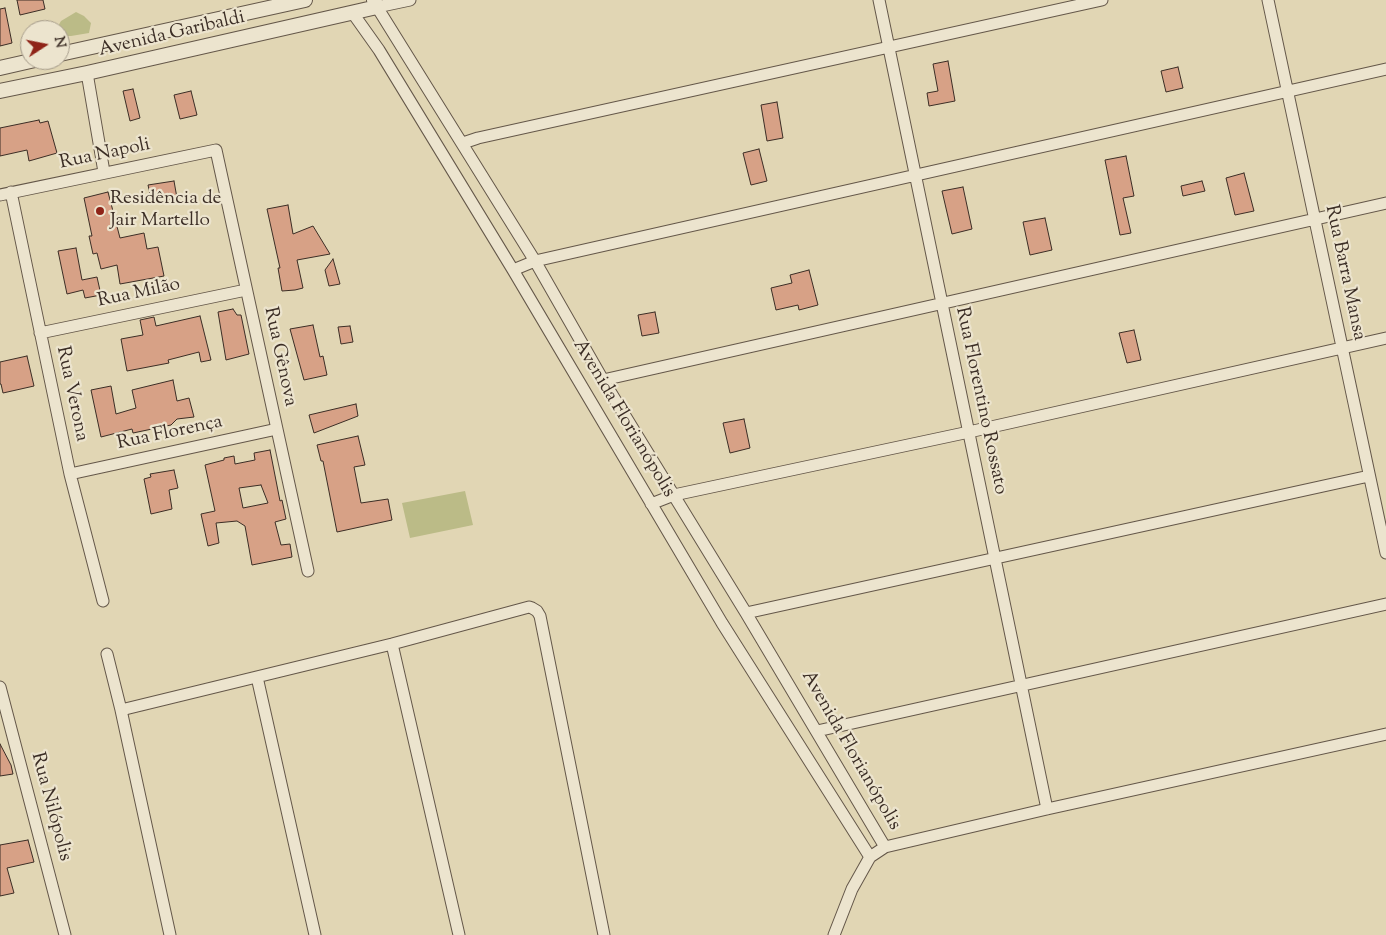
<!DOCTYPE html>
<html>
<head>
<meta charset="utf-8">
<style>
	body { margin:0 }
	#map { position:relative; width:1386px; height:935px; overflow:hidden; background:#e1d6b4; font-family:"Sorts Mill Goudy",serif }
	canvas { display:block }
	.north { position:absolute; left:20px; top:20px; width:50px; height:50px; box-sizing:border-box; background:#ece4ce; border:1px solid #a59b8a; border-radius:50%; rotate:79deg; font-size:14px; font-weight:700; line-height:20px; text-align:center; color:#3b2d25 }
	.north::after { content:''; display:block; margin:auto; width:18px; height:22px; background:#8f2418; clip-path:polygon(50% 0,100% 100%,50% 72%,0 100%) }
</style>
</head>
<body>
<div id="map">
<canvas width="1386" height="935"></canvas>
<div class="north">N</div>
</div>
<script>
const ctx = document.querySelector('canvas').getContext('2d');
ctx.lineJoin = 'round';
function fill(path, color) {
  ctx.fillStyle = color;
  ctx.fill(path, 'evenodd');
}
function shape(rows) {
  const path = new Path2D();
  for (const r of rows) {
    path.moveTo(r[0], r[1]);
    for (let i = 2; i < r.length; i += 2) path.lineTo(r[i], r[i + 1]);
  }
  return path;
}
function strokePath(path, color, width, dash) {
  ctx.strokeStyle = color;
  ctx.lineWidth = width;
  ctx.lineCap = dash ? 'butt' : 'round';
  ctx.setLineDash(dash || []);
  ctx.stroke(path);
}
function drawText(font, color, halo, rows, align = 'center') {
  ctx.font = font + ' "Sorts Mill Goudy",serif';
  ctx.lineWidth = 4.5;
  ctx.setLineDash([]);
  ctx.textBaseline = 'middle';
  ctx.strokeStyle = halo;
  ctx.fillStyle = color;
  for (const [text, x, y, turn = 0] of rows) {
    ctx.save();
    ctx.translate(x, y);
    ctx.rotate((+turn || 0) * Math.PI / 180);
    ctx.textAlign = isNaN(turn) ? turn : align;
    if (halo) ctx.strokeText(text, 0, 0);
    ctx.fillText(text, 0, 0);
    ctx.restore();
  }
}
const green = shape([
	[76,12,84,16,91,23,89,33,71,36,62,36,60,30,57,28,61,21],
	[465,491,473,525,410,538,402,503]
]);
const building = shape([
	[17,0,43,0,45,9,20,15,17,0],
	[5,8,12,43,0,46,0,9,5,8],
	[948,61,955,101,929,106,927,93,938,91,933,64,948,61],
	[1178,67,1183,88,1166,92,1161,71,1178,67],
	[133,89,140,118,130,121,123,91,133,89],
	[191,91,197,115,180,119,174,95,191,91],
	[777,102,783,138,767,141,761,105,777,102],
	[39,120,40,123,48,121,57,153,29,161,27,150,0,156,0,128,39,120],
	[759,149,767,181,751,185,743,153,759,149],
	[1126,156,1134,196,1123,198,1131,233,1120,235,1105,160,1126,156],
	[1244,173,1254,211,1235,215,1226,178,1244,173],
	[174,181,177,198,152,203,148,185,174,181],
	[1202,181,1205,191,1183,196,1181,186,1202,181],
	[963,187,972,229,952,234,942,191,963,187],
	[108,192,120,238,144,233,147,249,158,247,164,276,120,284,117,265,101,269,97,253,93,254,89,236,92,236,84,198,108,192],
	[288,205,293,234,313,226,330,254,297,260,303,288,295,290,282,291,278,268,280,268,267,209,288,205],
	[1045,218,1052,250,1030,255,1023,222,1045,218],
	[76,248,82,280,97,277,101,295,85,298,83,290,67,294,58,251,76,248],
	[333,259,340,284,329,286,325,270,333,259],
	[809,270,818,305,799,310,798,305,776,310,771,288,792,283,790,275,809,270],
	[233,309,237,315,241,315,249,354,226,360,218,312,233,309],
	[655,312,659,333,642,336,638,315,655,312],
	[200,316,211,360,201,362,199,352,168,360,169,363,127,371,121,339,143,335,140,320,154,317,156,326,200,316],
	[313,325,320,357,323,356,327,375,304,380,290,329,313,325],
	[350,326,353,342,341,344,338,327,350,326],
	[1134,330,1141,360,1127,363,1119,333,1134,330],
	[27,356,34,386,3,393,1,384,0,384,0,362,27,356],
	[173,380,177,401,189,398,194,417,177,419,171,425,133,433,132,429,101,437,91,390,111,386,116,414,136,408,132,390,173,380],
	[356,404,358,416,314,433,309,415,356,404],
	[744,419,750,448,730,453,723,423,744,419],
	[358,436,365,465,354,467,361,503,388,499,392,520,337,532,323,461,321,461,317,445,358,436],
	[270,450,280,501,282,500,286,519,275,522,281,545,290,544,292,557,252,565,245,526,237,521,216,523,219,543,208,546,201,514,215,511,205,465,224,460,224,458,234,456,235,464,255,460,254,453,270,450],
	[261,485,268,503,243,508,239,488,261,485],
	[174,470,178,488,169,490,172,509,151,514,144,479,151,477,150,474,174,470],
	[0,744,11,765,13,774,0,776,0,744],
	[28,840,34,862,7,868,14,893,0,896,0,845,28,840]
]);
const minor = shape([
	[410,0,377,7,535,261,603,380,746,613,885,847],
	[879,0,1047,809],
	[1268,0,1386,553],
	[352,12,379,50,513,270,722,623,870,857],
	[87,73,104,172],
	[463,143,478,138,1102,0],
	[11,192,70,474,103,601],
	[0,195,216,150,308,571],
	[513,270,535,261,1386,69],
	[40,333,246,290],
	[603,380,1386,203],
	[70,474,277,429],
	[651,504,674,495,969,432,1386,338],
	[746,613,1369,476],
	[392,644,459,935],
	[107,654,121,710,170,935],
	[257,677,315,935],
	[0,687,65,935],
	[121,710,392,644,529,607,532,608,537,611,540,616,604,935],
	[817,731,1386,604],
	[834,935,852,889,870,857,885,847,1047,809,1386,734]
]);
const tertiary = shape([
	[60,54,305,0],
	[0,68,35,60],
	[0,91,87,73,377,7,374,0]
]);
const markers = [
	[100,211,5,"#8f2418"]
];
const streetNames = [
	["Avenida Garibaldi",172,35,-13],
	["Rua Napoli",105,155,-12],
	["Rua Barra Mansa",1344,273,78],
	["Rua Milão",139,294,-12],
	["Rua Gênova",279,357,78],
	["Rua Verona",71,394,78],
	["Rua Florentino Rossato",980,401,78],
	["Avenida Florianópolis",623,419,59],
	["Rua Florença",170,434,-12],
	["Avenida Florianópolis",850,751,60],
	["Rua Nilópolis",50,807,75]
];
const poiNames = [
	["Residência de",110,200],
	["Jair Martello",110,222]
];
fill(green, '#bbbb87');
fill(building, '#d7a186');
strokePath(building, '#3b2d25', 1);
strokePath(minor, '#645749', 13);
strokePath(tertiary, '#645749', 16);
strokePath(minor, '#ece4ce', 11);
strokePath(tertiary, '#ece4ce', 14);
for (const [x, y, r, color] of markers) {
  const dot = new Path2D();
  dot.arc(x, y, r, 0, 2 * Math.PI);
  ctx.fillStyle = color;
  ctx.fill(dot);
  strokePath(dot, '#ece4ce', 2);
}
drawText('19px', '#3b2d25', '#ece4ce', streetNames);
drawText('19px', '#3b2d25', '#ece4ce', poiNames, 'left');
</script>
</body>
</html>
